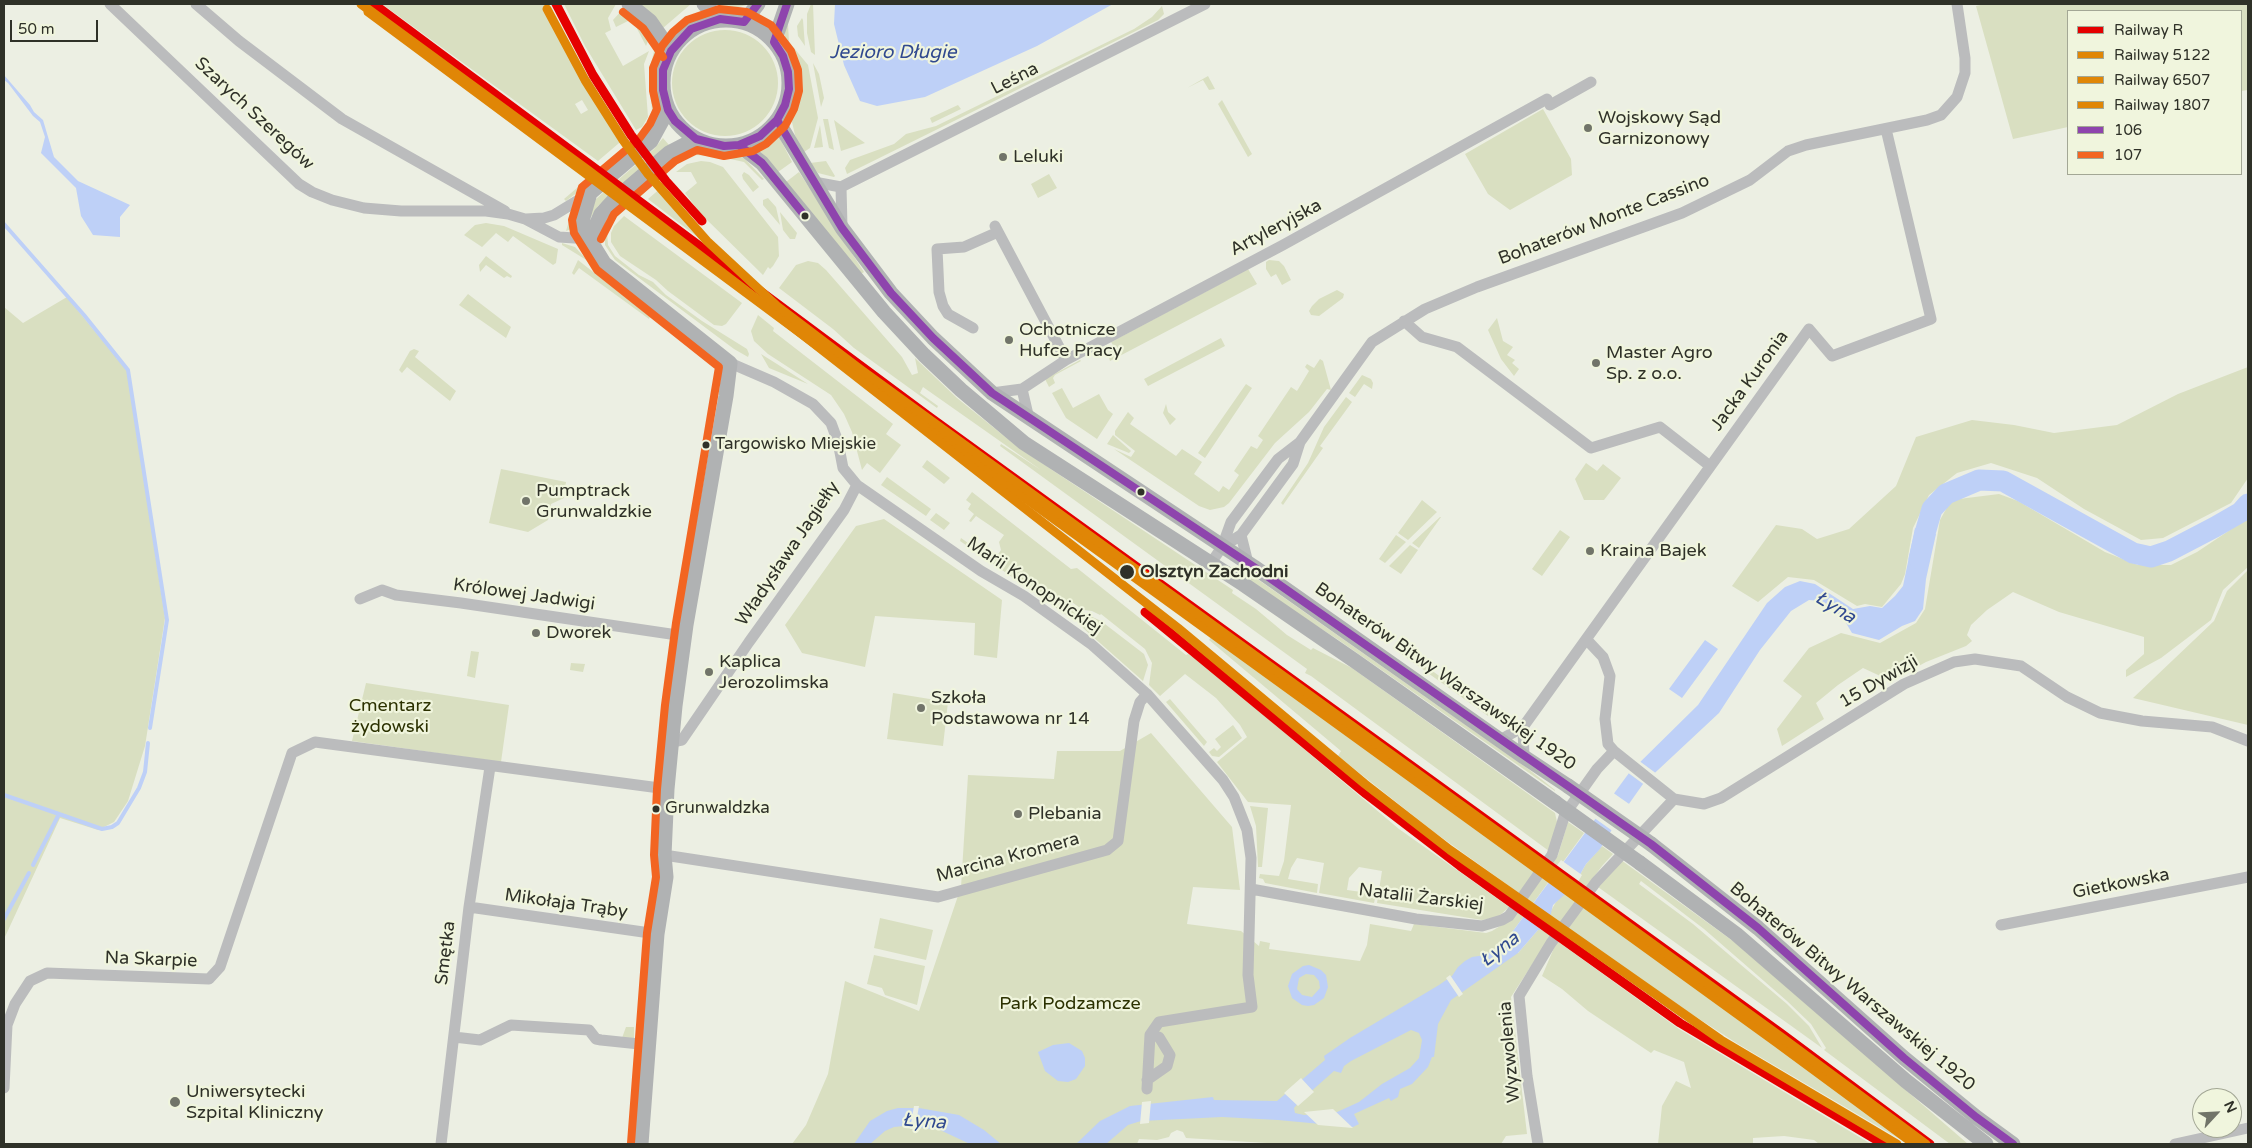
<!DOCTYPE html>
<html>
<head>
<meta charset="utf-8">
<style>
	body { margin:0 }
	#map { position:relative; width:2252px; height:1148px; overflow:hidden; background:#ecefe3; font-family:"Varela Round",sans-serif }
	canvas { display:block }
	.frame { position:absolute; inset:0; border:5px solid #2f3128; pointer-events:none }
	.legend { position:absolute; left:2067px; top:10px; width:175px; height:165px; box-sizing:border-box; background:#f0f5dd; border:1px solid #a3a795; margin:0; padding:6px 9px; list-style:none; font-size:15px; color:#2f3128 }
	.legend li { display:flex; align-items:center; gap:10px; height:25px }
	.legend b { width:25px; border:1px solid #a3a795 }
	.north { position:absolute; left:2192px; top:1088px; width:50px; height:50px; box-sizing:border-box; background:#f0f5dd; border:1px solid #a3a795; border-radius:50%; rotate:65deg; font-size:14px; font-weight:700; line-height:20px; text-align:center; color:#2f3128 }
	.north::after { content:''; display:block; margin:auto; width:18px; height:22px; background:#717469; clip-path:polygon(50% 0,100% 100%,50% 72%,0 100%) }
	.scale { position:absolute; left:10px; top:20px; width:88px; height:22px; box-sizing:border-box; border:2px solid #2f3128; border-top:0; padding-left:6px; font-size:15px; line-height:18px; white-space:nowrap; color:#2f3128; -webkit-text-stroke:4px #f0f5dd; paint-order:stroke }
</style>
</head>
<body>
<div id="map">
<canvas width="2252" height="1148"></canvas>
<div class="frame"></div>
<ul class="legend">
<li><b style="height:6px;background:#e50000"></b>Railway R</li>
<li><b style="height:6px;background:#e08606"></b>Railway 5122</li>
<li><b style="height:6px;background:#e08606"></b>Railway 6507</li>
<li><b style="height:6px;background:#e08606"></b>Railway 1807</li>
<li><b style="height:6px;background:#8e44ad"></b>106</li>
<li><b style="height:6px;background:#f26522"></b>107</li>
</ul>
<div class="north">N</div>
<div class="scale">50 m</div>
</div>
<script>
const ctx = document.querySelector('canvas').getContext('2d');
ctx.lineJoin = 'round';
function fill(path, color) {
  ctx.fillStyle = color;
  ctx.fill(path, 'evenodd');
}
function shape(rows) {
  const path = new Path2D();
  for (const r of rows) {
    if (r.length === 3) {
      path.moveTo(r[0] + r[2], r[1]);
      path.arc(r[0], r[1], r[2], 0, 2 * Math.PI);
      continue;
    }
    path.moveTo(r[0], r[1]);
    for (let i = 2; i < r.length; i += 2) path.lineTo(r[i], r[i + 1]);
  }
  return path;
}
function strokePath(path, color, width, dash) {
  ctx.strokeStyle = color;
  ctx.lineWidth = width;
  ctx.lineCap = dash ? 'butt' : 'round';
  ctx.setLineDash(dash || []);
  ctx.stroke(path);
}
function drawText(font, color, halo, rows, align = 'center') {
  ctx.font = font + ' "Varela Round",sans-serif';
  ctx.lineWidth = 4.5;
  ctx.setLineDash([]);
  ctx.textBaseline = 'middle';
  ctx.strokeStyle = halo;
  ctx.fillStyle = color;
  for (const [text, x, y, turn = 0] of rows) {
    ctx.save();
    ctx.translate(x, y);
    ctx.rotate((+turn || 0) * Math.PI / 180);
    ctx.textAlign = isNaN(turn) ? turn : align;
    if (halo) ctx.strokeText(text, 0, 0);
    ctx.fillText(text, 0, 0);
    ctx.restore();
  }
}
const green = shape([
	[382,4,549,4,573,51,625,138,598,161],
	[582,100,588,110,581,114,575,104],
	[564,4,616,4,608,18,611,30,605,33,623,66,649,51,644,64,648,117,642,127,636,130,585,46],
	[640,4,691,4,663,28],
	[716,4,750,4,731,9],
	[811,4,813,4,815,55,811,52,807,33,807,14],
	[1985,4,2248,4,2248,90,2241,91,2241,11,2068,11,2068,127,2013,139,1976,6],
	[1162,6,1164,14,1158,20,847,174,845,168,850,160,894,144,906,134,936,126,1134,29,1152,17],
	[622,10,641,23,651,34,646,46,632,19,616,27,613,20],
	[802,18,803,20,805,46,798,36,797,26],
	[788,24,789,42,808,65,818,118,810,148,804,152,796,139,791,118,797,87,795,66,785,37,785,30],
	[725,83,53],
	[655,47,657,58,654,84,656,104,655,118,652,111,649,72],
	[813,63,819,74,824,98,821,107],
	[1208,76,1215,89,1209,90,1203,80,1187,88],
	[1222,100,1252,154,1248,157,1218,104],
	[958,105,961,109,932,123,930,118],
	[1543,109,1571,159,1572,175,1510,210,1488,194,1465,154],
	[823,119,828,119,834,150,829,148],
	[834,120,858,138,865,143,841,151],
	[820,125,823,147,814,148],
	[650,129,642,139,610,168,566,201,564,199,643,132],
	[778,135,792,162,778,172,756,148],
	[663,138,669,145,598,206,588,222,591,210,596,199,654,149],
	[701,151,735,154,745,159,764,179,762,180,744,162,717,156,693,155,688,152],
	[677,157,677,164,611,222,607,232,608,245,615,256,639,275,653,282,666,295,702,321,747,349,749,354,748,357,734,349,615,260,605,245,605,228,612,213],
	[701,161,710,162,723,167,778,237,779,256,773,266,770,269,768,267,763,275,701,214,685,193,697,183,691,172,676,172,687,164],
	[826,161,835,176,834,177,818,173,810,163],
	[744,172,749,175,759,187,753,192,743,179,742,175],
	[799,172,864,272,861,274,786,182],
	[1049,174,1057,188,1038,198,1031,184],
	[662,187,709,238,756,282,648,199],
	[768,198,776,207,780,225,763,205,763,200],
	[579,206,574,228,566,231,572,211],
	[780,212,797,233,795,239,790,239,783,230],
	[624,216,742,303,726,324,722,326,714,325,668,291,656,280,620,256,611,242,611,233,614,226],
	[486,223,504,226,558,249,556,263,553,265,513,236,508,242,496,233,482,247,464,235,475,225],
	[562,243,575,247,588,261,562,245],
	[486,256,512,276,511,278,507,276,504,278,486,265,480,272,479,265],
	[578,260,650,317,649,319,579,268,574,275,572,273],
	[1269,260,1279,261,1284,266,1291,280,1282,285,1276,274,1271,277,1266,269,1266,262],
	[808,261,818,263,826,270,902,357,912,375,918,373,915,358,957,398,1019,448,1233,590,1232,593,1256,609,1287,635,1311,650,1313,648,1352,668,1555,813,1557,822,1549,851,1311,676,1305,673,1307,669,1000,446,1001,444,1041,470,923,387,920,393,938,406,937,408,854,348,833,329,779,288,796,265],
	[1248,269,1257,284,1110,361,1108,355,1113,345,1111,342],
	[1337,290,1344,294,1343,298,1319,316,1311,315,1309,311,1312,306,1319,299],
	[468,294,511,327,506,338,459,305],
	[67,297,128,372,165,618,145,746,128,801,114,822,98,830,60,818,4,939,4,307,23,323],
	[758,315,774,328,773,331,893,424,886,434,901,445,880,473,867,463,862,470,852,432,844,414,831,395,768,354,754,341,751,331],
	[1497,318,1503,341,1513,347,1507,355,1515,360,1512,363,1519,369,1514,376,1501,359,1488,330],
	[1221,338,1225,346,1148,386,1144,379],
	[414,349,419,351,415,357,456,391,450,401,407,367,402,373,399,370,410,351],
	[761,354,777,364,808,384,769,368],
	[1320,359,1323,361,1331,390,1327,389,1309,412,1275,443,1229,503,1224,507,1210,510,1199,506,1114,449,1131,457,1135,451,1115,435,1115,431,1128,412,1134,418,1130,424,1176,456,1182,449,1202,462,1194,474,1219,492,1223,486,1229,490,1239,475,1234,471,1251,446,1257,449,1263,440,1258,436,1291,387,1297,391,1309,371,1305,367,1307,364,1314,368],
	[1080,360,1081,361,1055,375,1053,378,1055,383,1049,387,1045,379],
	[2248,367,2248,478,2231,503,2163,538,2141,540,2084,509,2037,478,1991,463,1957,473,1929,495,1913,528,1905,574,1901,584,1882,607,1865,604,1857,606,1814,580,1788,577,1758,602,1732,586,1776,525,1802,529,1817,539,1849,529,1896,486,1916,437,1972,420,2014,425,2054,433,2117,425,2178,394],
	[1362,375,1371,379,1373,383,1372,389,1364,384,1355,397,1349,393],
	[1246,384,1252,388,1205,458,1198,453],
	[1062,388,1073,408,1099,394,1108,410,1113,414,1097,439,1066,418,1052,393],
	[1346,397,1352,402,1320,446,1323,448,1283,505,1281,503,1308,463,1324,427],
	[1166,404,1168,412,1176,419,1170,425,1163,413],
	[1113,435,1131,451,1129,453,1107,444],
	[927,460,950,478,944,484,922,467],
	[1586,463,1597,471,1603,464,1621,478,1604,500,1584,500,1575,479],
	[501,469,566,482,564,498,551,504,548,520,528,532,489,523],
	[887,477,931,509,926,516,881,485],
	[972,492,1071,569,1077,568,1186,655,1188,654,1198,660,1399,829,1509,907,1498,917,1482,920,1377,903,1382,871,1359,867,1349,878,1347,890,1376,894,1374,903,1319,893,1324,863,1297,858,1291,868,1288,879,1318,884,1317,893,1265,883,1263,879,1259,878,1260,874,1279,876,1284,861,1291,805,1248,802,1217,762,1247,737,1240,725,1216,698,1185,674,1160,696,1149,685,1152,663,1145,649,1101,614,1100,615,1092,611,1083,610,1069,600,1067,604,1075,609,1077,617,1074,620,1069,617,992,563,1001,550,999,542,1004,535,976,516,971,522,969,521,974,514,968,509,971,504,966,500],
	[1999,494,2018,501,2105,552,2138,565,2171,565,2197,552,2248,518,2248,567,2223,590,2211,620,2161,658,2126,677,2126,670,2144,654,2144,637,2059,612,2013,592,1987,610,1971,625,1967,635,1972,641,1966,646,1926,662,1891,681,1863,668,1838,685,1816,703,1824,719,1782,746,1777,729,1802,696,1783,681,1809,648,1841,633,1880,643,1916,623,1925,609,1940,520,1951,500],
	[1422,500,1437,512,1408,540,1398,533],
	[936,513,950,523,944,530,930,520],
	[1440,517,1441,517,1419,548,1412,543],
	[884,519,1002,600,997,658,974,655,975,623,875,616,865,667,802,653,785,625,856,526],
	[1560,530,1570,537,1542,576,1532,569],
	[1396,535,1406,542,1385,563,1379,559],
	[961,538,982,553,987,546,989,553,985,558,960,541],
	[1410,545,1418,550,1401,574,1389,566],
	[2248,570,2248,725,2133,698,2214,621,2227,591],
	[1253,576,1527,768,1555,790,1555,791,1337,639,1249,582],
	[1086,614,1101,621,1144,654,1148,665,1143,681,1083,628,1080,620],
	[1213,634,1353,736,1357,731,1540,864,1519,893,1434,832,1338,756,1341,751,1209,640],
	[1396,645,1491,713,1488,716,1393,648],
	[471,651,479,652,475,678,467,676],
	[571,663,585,664,583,672,570,670],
	[366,683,509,705,501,762,352,741],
	[893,693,948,702,943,746,887,739],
	[1170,699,1207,742,1204,746,1166,702],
	[1233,725,1242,738,1219,757,1212,756,1209,752,1214,748,1217,751,1221,747,1215,739],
	[1151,733,1232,827,1240,890,1193,887,1187,924,1241,931,1259,946,1260,941,1270,943,1269,949,1360,961,1367,945,1370,924,1411,931,1414,924,1486,933,1492,931,1510,920,1558,855,1568,822,1584,833,1513,931,1501,945,1491,951,1518,953,1538,930,1541,929,1557,900,1573,887,1586,864,1602,846,1613,854,1602,866,1550,937,1511,997,1527,1134,1506,1136,1501,1144,1283,1144,1186,1138,1183,1132,1177,1130,1171,1133,1169,1137,1157,1140,1139,1139,1137,1144,792,1144,806,1125,828,1074,845,981,919,1011,961,887,968,775,1054,779,1057,751,1120,751],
	[1250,806,1268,808,1262,867,1258,867,1256,826],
	[1621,860,1737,944,1968,1144,1950,1144,1824,1050,1826,1048,1811,1024,1787,1001,1704,929,1641,881,1639,884,1693,924,1787,1004,1809,1026,1822,1048,1598,887],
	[1589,899,1865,1101,1922,1144,1908,1144,1738,1044,1690,1013,1567,928],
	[880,918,933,930,926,960,874,948],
	[1557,941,1679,1029,1871,1144,1819,1144,1814,1140,1784,1136,1753,1138,1753,1144,1658,1144,1662,1106,1676,1081,1691,1088,1684,1062,1654,1050,1651,1053,1588,1011,1562,989,1542,976],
	[874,955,925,966,917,1005,885,995,882,988,867,984],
	[626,1027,634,1027,634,1038,622,1038]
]);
const water = shape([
	[835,4,1113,4,1037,46,925,97,877,106,860,101,844,65,834,24],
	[4,75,30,105,34,112,43,120,54,157,78,181,130,205,120,217,120,237,93,235,81,216,76,188,41,153,45,137,40,122,33,116,8,83,4,80],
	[1915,528,1936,534,1926,579,1923,609,1915,621,1902,626,1879,640,1852,633,1843,618,1821,601,1809,600,1791,611,1760,650,1719,713,1643,784,1619,818,1600,849,1586,864,1573,887,1553,905,1550,917,1541,930,1538,930,1518,953,1451,1000,1438,1024,1434,1057,1432,1057,1428,1067,1412,1084,1400,1089,1398,1097,1391,1101,1389,1098,1354,1114,1359,1124,1353,1127,1278,1120,1222,1117,1141,1121,1128,1125,1106,1144,1076,1144,1100,1121,1130,1106,1213,1097,1214,1100,1277,1101,1325,1060,1324,1056,1350,1038,1439,985,1452,976,1458,967,1465,961,1472,957,1485,955,1501,945,1513,931,1629,773,1698,705,1767,603,1785,587,1800,581,1815,584,1853,609,1870,606,1882,608,1895,596,1903,586],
	[1411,1030,1419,1033,1422,1040,1419,1058,1410,1068,1382,1084,1359,1102,1337,1112,1304,1115,1295,1113,1294,1108,1299,1102,1334,1071,1341,1073,1344,1066,1351,1061],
	[1705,640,1718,649,1682,698,1669,689],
	[1309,965,1321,970,1326,975,1328,987,1324,998,1314,1005,1308,1006,1302,1005,1292,998,1288,986,1292,974,1303,966],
	[1306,974,1314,975,1319,981,1320,988,1312,997,1302,995,1297,989,1299,978],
	[1069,1043,1082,1051,1085,1058,1085,1066,1076,1079,1068,1082,1058,1081,1045,1071,1038,1052,1053,1045],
	[898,1108,919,1108,959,1115,984,1130,1001,1144,970,1144,940,1130,904,1126,894,1127,885,1131,870,1144,854,1144,870,1121,887,1111]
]);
const pier = shape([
	[1638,760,1657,774,1646,786,1627,772],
	[1612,792,1632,806,1614,832,1593,817],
	[1561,860,1582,875,1574,889,1552,872],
	[1531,902,1552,918,1543,931,1521,915],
	[1450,975,1463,994,1459,997,1446,978],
	[1301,1078,1314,1092,1298,1106,1284,1093],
	[1151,1101,1149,1123,1140,1124,1142,1102],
	[914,1106,919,1106,915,1129,910,1129],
	[1333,1109,1353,1128,1318,1125,1304,1112]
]);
const stream = shape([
	[4,224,84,315,128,370,167,620,150,728],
	[4,795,59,814],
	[33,865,59,814,102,829,112,827,118,823,139,788,145,772,148,743],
	[4,919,29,873]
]);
const river = shape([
	[1919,559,1925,533,1932,509,1946,494,1979,480,2003,481,2133,553,2151,557,2169,551,2215,527,2241,512,2248,504]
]);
const street = shape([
	[110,4,299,184,312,192,332,200,364,208,401,211,486,211,508,214,525,219,559,237,590,239],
	[196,4,239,41,342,119,505,211],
	[1550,105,1591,82],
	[814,182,841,187,1205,4],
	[841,187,842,227],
	[526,219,544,218,554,215,590,193],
	[995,226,1066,360],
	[1404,321,1422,337,1457,347,1591,448,1660,427,1710,466],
	[973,328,948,314,943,306,939,292,937,249,964,247,998,232],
	[730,363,774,382,813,404,831,423,838,442,843,468,857,485,981,571,1024,596,1091,644,1147,694,1223,780,1234,797,1247,830,1251,858,1248,975,1252,1007,1159,1022,1150,1035,1147,1089],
	[1022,389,1029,419],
	[992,393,1022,389,1066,360,1283,245,1547,99],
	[1241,535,1248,563],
	[1222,547,1241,535,1293,464,1300,442],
	[1211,563,1222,547,1231,522,1278,459,1300,442,1372,342,1425,309,1477,287,1682,213,1750,180,1788,151,1806,145,1927,120,1941,115,1957,97,1965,73,1965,58,1957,4],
	[360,599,382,590,396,595,461,603,684,636],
	[1587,640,1603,657,1610,676,1605,719,1608,744,1614,751,1674,799,1704,804,1721,798,1904,684,1954,662,1975,659,2021,666,2067,697,2100,713,2142,721,2212,727,2248,741],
	[1523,727,1524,757],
	[1500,740,1523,727,1809,329,1832,356,1931,319,1886,129],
	[672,742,682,740,749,642,844,510,857,485],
	[664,855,938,897,1107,850,1118,841,1134,721,1140,702,1147,694],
	[1251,889,1416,919,1482,926,1502,920,1509,916,1552,855,1565,814,1597,769,1614,751],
	[469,907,657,934],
	[2001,925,2248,877],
	[454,1037,480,1040,511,1025,589,1030,596,1039,601,1040,649,1045],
	[1147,1080,1167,1066,1170,1055,1159,1037,1150,1035],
	[4,1088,7,1025,15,1004,30,981,47,973,209,979,220,967,292,753,315,742,667,789],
	[441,1144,469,907,490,767],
	[1538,1144,1527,1076,1519,996,1551,943,1596,882,1674,799],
	[2175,1144,2248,1128]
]);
const secondary = shape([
	[629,4,650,21,671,51],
	[704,4,720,19],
	[726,83,63],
	[744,22,758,4],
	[774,42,787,4],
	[777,120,842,228,891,293,933,338,992,393,1254,567,1524,757,1568,786],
	[739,145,762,163,884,312,924,355,961,390,1024,443,1243,584,1355,661,1556,803],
	[590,239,601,214,613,201,669,153,696,139],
	[1651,844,1758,928,1904,1058,1976,1117,2013,1144],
	[1640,863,1736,934,1906,1081,1986,1144],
	[641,1144,657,934,666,877,664,855,667,789,675,706,686,625,726,396,730,363,604,263,583,229,582,221,590,193,651,141,668,110]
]);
const secondaryBridge = shape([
	[1568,786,1651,844],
	[1556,803,1640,863]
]);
const bus1 = shape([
	[758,4,744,22,720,19,691,29,671,51,663,70,663,90,668,110,675,121,696,139,724,146,739,145,760,136,777,120,785,105,789,89,788,72,783,56,774,42,787,4],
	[777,120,842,228,891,293,933,338,992,393,1254,567,1651,844,1758,928,1904,1058,1976,1117,2013,1144],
	[739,145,762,163,805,216]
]);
const bus2 = shape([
	[623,12,643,28,663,57],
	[601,239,614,214,675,161,697,150,724,156,753,151,766,144,785,126,794,109,799,91,798,70,791,51,771,25,747,12,719,9,687,20,673,32,662,46,653,68,653,91,657,109,650,124,639,139,582,187,572,220,574,233,597,270,719,367,676,623,665,705,657,789,654,855,656,877,647,933,631,1143]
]);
const rail1 = shape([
	[374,4,930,417,1782,1034,1930,1144],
	[556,4,593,75,631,135,666,181,702,221],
	[1145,612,1366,794,1460,866,1680,1023,1883,1144]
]);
const rail2 = shape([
	[368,12,924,425,1776,1042,1914,1144]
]);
const rail3 = shape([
	[361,4,589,171,744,289,1178,628,1365,784,1450,850,1721,1040,1897,1144]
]);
const rail4 = shape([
	[547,9,585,80,623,140,648,174,707,241,777,306,860,369,1781,1037,1926,1144]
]);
const markers = [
	[1588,128,5,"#717469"],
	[1003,157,5,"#717469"],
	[805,216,4.5,"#2f3128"],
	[1009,340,5,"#717469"],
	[1596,363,5,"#717469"],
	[706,445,4.5,"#2f3128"],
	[1141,492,4.5,"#2f3128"],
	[526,501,5,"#717469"],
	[1590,551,5,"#717469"],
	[1127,572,8,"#2f3128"],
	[536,633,5,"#717469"],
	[709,672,5,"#717469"],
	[921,708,5,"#717469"],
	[656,809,4.5,"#2f3128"],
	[1018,814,5,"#717469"],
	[175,1102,6,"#717469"]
];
const busNames = [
	["Targowisko Miejskie",715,445],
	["Grunwaldzka",665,809]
];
const streetNames = [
	["Leśna",1015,79,-27],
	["Szarych Szeregów",254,114,43],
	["Bohaterów Monte Cassino",1604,220,-21],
	["Artyleryjska",1276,228,-28],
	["Jacka Kuronia",1750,381,-54],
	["Władysława Jagiełły",788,554,-56],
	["Marii Konopnickiej",1034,586,34],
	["Królowej Jadwigi",524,595,8],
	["Bohaterów Bitwy Warszawskiej 1920",1445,677,35],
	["15 Dywizji",1879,682,-30],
	["Marcina Kromera",1008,858,-15],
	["Gietkowska",2121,884,-11],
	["Natalii Żarskiej",1421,898,7],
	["Mikołaja Trąby",566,904,8],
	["Smętka",446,953,-83],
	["Na Skarpie",151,960,2],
	["Bohaterów Bitwy Warszawskiej 1920",1852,987,40],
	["Wyzwolenia",1510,1052,-95]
];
const poiNames = [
	["Wojskowy Sąd",1598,118],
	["Garnizonowy",1598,139],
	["Leluki",1013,157],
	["Ochotnicze",1019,330],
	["Hufce Pracy",1019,351],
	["Master Agro",1606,353],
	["Sp. z o.o.",1606,374],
	["Pumptrack",536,491],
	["Grunwaldzkie",536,512],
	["Kraina Bajek",1600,551],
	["Dworek",546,633],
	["Kaplica",719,662],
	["Jerozolimska",719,683],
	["Szkoła",931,698],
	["Podstawowa nr 14",931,719],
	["Plebania",1028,814],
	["Uniwersytecki",186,1092],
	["Szpital Kliniczny",186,1113]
];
const stopNames = [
	["Olsztyn Zachodni",1140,572]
];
const parkNames = [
	["Cmentarz",390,706],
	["żydowski",390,727],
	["Park Podzamcze",1070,1004]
];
const waterNames = [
	["Jezioro Długie",893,53],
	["Łyna",1835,608,32],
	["Łyna",1500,950,-38],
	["Łyna",924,1122,4]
];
fill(green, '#d9dfc1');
fill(water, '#bed0f7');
fill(pier, '#ecefe3');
strokePath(stream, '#bed0f7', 4);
strokePath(river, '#bed0f7', 21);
strokePath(street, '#bbbcbd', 11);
strokePath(secondary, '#b0b2b3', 15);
strokePath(secondaryBridge, '#b0b2b3', 15);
strokePath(bus1, '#8e44ad', 8);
strokePath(bus2, '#f26522', 8);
strokePath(rail1, '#e50000', 9);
strokePath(rail2, '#e08606', 9);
strokePath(rail3, '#e08606', 9);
strokePath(rail4, '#e08606', 9);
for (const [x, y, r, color] of markers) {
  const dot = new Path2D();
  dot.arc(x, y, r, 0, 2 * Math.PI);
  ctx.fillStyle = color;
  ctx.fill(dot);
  strokePath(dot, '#f0f5dd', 2);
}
drawText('17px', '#2f3128', '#f0f5dd', busNames, 'left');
drawText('18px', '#2f3128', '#f0f5dd', streetNames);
drawText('18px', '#2f3128', '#f0f5dd', poiNames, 'left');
drawText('bold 18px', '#2f3128', '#f0f5dd', stopNames, 'left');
drawText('18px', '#2b3100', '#f0f5dd', parkNames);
drawText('italic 19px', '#30498f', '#f0f5dd', waterNames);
</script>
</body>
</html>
